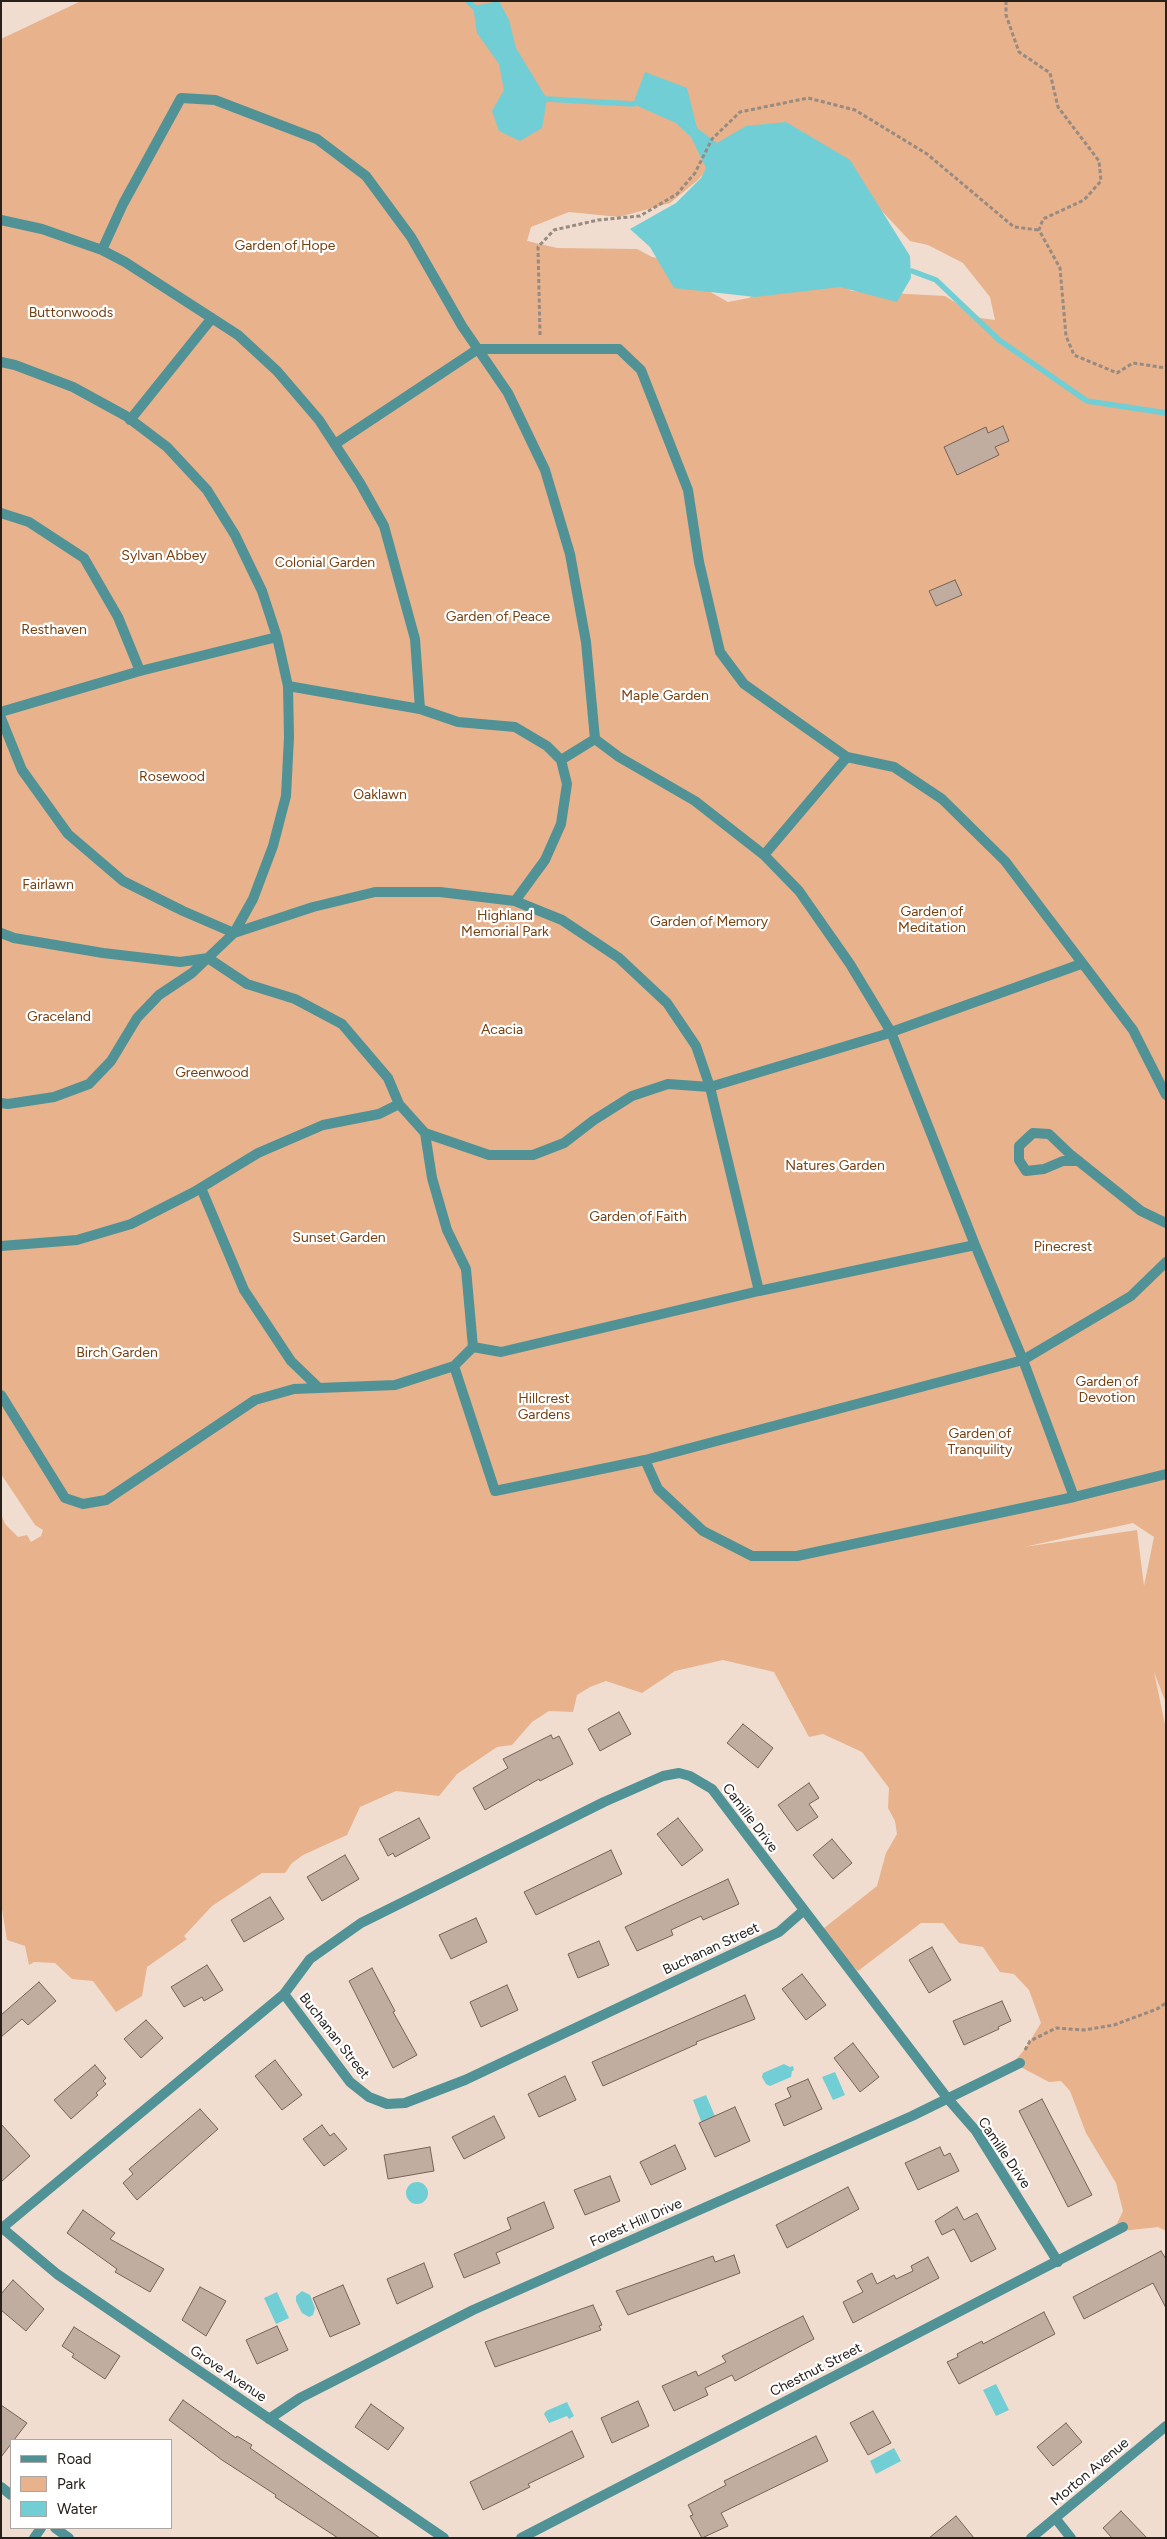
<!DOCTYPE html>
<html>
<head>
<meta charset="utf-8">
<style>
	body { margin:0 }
	#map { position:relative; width:1167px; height:2539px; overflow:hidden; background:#f0ddcf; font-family:Figtree,sans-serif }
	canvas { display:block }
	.frame { position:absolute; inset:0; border:2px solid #27201b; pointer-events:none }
	.legend { position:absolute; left:10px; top:2439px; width:162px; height:90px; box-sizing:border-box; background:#fff; border:1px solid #a9a6a4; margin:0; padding:6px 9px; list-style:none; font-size:15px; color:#27201b }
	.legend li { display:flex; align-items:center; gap:10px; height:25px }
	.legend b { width:25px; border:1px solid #a9a6a4 }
</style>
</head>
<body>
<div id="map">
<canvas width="1167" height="2539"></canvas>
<div class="frame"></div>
<ul class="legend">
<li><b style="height:6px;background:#509296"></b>Road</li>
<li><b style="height:14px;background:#e7b28c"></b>Park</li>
<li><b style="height:14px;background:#71ced5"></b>Water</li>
</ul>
</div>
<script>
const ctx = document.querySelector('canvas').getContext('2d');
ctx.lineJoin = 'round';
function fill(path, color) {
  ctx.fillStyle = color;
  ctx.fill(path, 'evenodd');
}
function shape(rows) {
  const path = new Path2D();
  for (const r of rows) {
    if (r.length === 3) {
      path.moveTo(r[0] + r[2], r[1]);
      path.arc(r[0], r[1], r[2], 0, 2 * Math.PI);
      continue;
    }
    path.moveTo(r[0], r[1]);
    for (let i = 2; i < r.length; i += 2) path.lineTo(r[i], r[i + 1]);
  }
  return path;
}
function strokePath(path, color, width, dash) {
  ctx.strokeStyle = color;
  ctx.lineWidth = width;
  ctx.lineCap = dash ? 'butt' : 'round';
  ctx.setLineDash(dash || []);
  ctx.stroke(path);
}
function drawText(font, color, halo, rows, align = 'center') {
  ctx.font = font + ' Figtree,sans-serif';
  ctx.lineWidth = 4.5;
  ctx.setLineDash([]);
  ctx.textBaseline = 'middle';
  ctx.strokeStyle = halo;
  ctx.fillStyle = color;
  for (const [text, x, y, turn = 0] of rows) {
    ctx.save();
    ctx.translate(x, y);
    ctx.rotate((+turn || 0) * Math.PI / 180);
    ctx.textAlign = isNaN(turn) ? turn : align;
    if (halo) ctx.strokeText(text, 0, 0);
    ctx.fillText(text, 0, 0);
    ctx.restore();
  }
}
const green = shape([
	[81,1,1166,1,1166,1703,1154,1672,1166,1729,1166,2231,1158,2227,1113,2232,1123,2211,1116,2183,1086,2133,1070,2091,1061,2081,1049,2082,1013,2063,1025,2049,1041,2023,1029,1990,1014,1974,1000,1972,983,1947,959,1943,943,1923,921,1923,858,1971,848,1962,823,1929,877,1886,886,1853,897,1834,895,1821,888,1808,889,1788,862,1752,823,1734,809,1737,774,1672,723,1660,675,1671,642,1693,606,1681,590,1687,577,1695,573,1712,549,1711,532,1722,512,1745,497,1747,457,1774,439,1796,396,1791,360,1807,347,1835,303,1855,292,1863,285,1873,262,1873,212,1906,184,1936,187,1939,147,1967,142,1996,116,2012,93,1981,72,1979,55,1963,34,1962,29,1965,25,1946,7,1940,1,1903,1,1514,5,1524,18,1537,27,1535,31,1542,41,1536,43,1530,35,1525,1,1474,1,39],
	[720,154,879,208,910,241,928,245,963,263,990,297,995,320,980,318,945,296,852,291,833,281,779,277,749,298,728,302,698,285,671,261,652,257,637,249,557,248,527,241,531,227,569,212,619,217,670,203,698,180],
	[1133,1523,1154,1537,1144,1586,1137,1530,1024,1547]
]);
const water = shape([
	[499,1,509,20,516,48,547,99,542,128,520,141,499,131,492,111,504,90,499,64,477,33,473,6],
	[645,72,687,88,697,128,717,143,746,126,786,122,850,160,910,256,911,278,897,302,840,287,755,297,674,288,650,247,630,229,676,203,701,178,706,168,691,137,676,123,633,104],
	[784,2064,790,2067,793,2066,794,2070,792,2071,791,2077,770,2086,766,2084,762,2077,763,2073],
	[835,2072,845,2095,833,2100,822,2077],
	[706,2095,717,2121,703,2126,693,2100],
	[417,2193,11],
	[302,2291,310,2295,315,2308,313,2315,309,2317,302,2313,296,2301,296,2296],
	[277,2292,289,2318,276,2324,264,2298],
	[996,2384,1009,2410,996,2416,983,2390],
	[567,2402,574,2416,569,2419,567,2416,549,2423,544,2414,546,2411],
	[894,2448,901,2461,876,2474,870,2461]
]);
const stream = shape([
	[468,1,473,6],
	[547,99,633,104],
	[912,271,936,280,999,340,1087,401,1166,413]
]);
const building = shape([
	[1003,426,1009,441,995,447,999,455,957,475,944,447,986,427,988,433,1003,426],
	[955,580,962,595,936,606,929,591,955,580],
	[619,1712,631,1734,600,1751,588,1729,619,1712],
	[743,1724,773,1748,758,1768,727,1743,743,1724],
	[551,1735,553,1739,559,1736,573,1764,540,1781,539,1779,485,1810,473,1788,508,1768,503,1759,551,1735],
	[809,1783,819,1798,809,1804,818,1817,797,1831,778,1805,809,1783],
	[419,1818,430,1838,395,1857,393,1853,388,1856,379,1839,419,1818],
	[678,1818,703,1850,682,1866,657,1834,678,1818],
	[832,1839,852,1863,833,1879,813,1855,832,1839],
	[611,1850,622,1874,536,1915,524,1892,611,1850],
	[345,1855,359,1879,322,1901,307,1877,345,1855],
	[728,1879,739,1904,703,1920,701,1916,671,1930,673,1935,637,1951,625,1927,728,1879],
	[270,1897,284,1919,244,1942,231,1920,270,1897],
	[476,1918,487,1942,451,1959,439,1935,476,1918],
	[599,1941,609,1965,578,1978,568,1954,599,1941],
	[932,1947,951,1980,929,1993,909,1960,932,1947],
	[207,1965,223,1990,204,2001,202,1997,184,2007,171,1987,207,1965],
	[372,1968,395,2011,393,2012,417,2055,393,2068,349,1981,372,1968],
	[802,1974,826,2005,806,2020,782,1989,802,1974],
	[39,1982,56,2001,28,2025,22,2019,1,2037,1,2015,39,1982],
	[507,1985,518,2010,481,2027,470,2002,507,1985],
	[745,1995,755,2019,696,2042,697,2044,603,2086,592,2062,745,1995],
	[1002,2001,1011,2021,998,2027,999,2029,964,2045,953,2021,1002,2001],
	[146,2020,163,2038,141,2058,124,2039,146,2020],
	[853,2043,879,2077,860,2092,834,2058,853,2043],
	[275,2060,302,2095,282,2110,255,2076,275,2060],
	[95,2065,106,2078,103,2081,106,2084,96,2093,98,2095,71,2119,54,2100,95,2065],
	[565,2076,576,2100,539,2117,528,2094,565,2076],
	[808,2079,822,2109,784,2126,775,2104,791,2097,787,2088,808,2079],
	[1042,2099,1092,2195,1068,2207,1019,2111,1042,2099],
	[735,2107,750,2141,715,2157,699,2123,735,2107],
	[200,2109,218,2129,137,2200,123,2183,133,2174,129,2169,200,2109],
	[494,2116,505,2138,464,2159,452,2137,494,2116],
	[1,2124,30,2156,1,2182,1,2124],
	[322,2125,330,2136,334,2133,347,2149,324,2166,303,2139,322,2125],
	[675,2145,686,2169,651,2185,640,2162,675,2145],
	[430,2147,434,2171,388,2179,384,2155,430,2147],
	[940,2147,944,2156,950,2153,959,2171,918,2190,905,2163,940,2147],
	[610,2176,620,2201,585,2215,574,2190,610,2176],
	[848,2187,859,2209,787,2248,776,2225,848,2187],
	[544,2202,554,2228,496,2253,500,2263,464,2278,454,2254,511,2229,507,2218,544,2202],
	[957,2207,964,2220,977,2213,996,2249,971,2262,954,2229,942,2235,935,2221,957,2207],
	[83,2210,115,2233,110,2239,164,2269,150,2292,115,2272,117,2269,67,2233,83,2210],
	[1161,2251,1166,2259,1166,2308,1153,2283,1084,2319,1073,2297,1161,2251],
	[734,2255,740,2273,628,2315,616,2291,713,2256,715,2262,734,2255],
	[928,2257,939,2278,853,2323,843,2302,863,2292,857,2281,872,2273,877,2284,894,2275,896,2279,913,2271,911,2266,928,2257],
	[424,2263,433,2287,397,2304,387,2279,424,2263],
	[13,2280,44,2309,26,2331,1,2310,1,2294,13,2280],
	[343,2285,360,2324,330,2337,313,2298,343,2285],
	[200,2287,226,2301,206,2336,182,2320,200,2287],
	[593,2305,602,2325,599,2326,601,2330,495,2367,485,2342,593,2305],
	[1044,2312,1055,2334,959,2384,947,2362,958,2357,957,2354,982,2341,983,2344,1044,2312],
	[803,2316,814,2339,735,2381,732,2375,705,2388,708,2395,674,2411,662,2386,696,2371,698,2376,726,2362,722,2356,803,2316],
	[277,2326,288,2350,257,2364,246,2340,277,2326],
	[74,2327,120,2356,105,2379,72,2357,74,2354,62,2346,74,2327],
	[183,2400,236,2438,237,2436,252,2445,250,2448,380,2538,338,2538,275,2497,276,2495,222,2460,169,2420,183,2400],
	[638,2401,649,2426,612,2443,601,2418,638,2401],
	[371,2404,404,2428,388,2450,355,2427,371,2404],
	[1,2405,27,2423,14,2440,11,2440,11,2444,1,2457,1,2405],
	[873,2411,891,2443,868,2455,850,2423,873,2411],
	[1066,2423,1082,2442,1053,2466,1037,2447,1066,2423],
	[572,2431,584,2457,528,2484,530,2487,483,2510,470,2482,572,2431],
	[816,2436,828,2461,721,2513,728,2526,702,2538,690,2516,693,2515,688,2505,726,2485,724,2481,816,2436],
	[1121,2511,1147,2538,1112,2538,1103,2528,1121,2511],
	[956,2516,974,2538,929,2538,956,2516]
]);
const path = shape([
	[1006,1,1006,15,1019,52,1050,73,1058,107,1099,161,1101,181,1084,200,1043,219,1039,230,1060,268,1066,336,1074,355,1117,373,1133,363,1166,368],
	[540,335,538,247,554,230,598,220,640,216,677,194,695,173,712,139,740,112,808,98,855,110,927,154,1014,227,1039,230],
	[1025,2050,1030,2041,1056,2028,1084,2030,1114,2025,1157,2009,1166,2003]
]);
const lane = shape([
	[1,220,42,229,102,250,123,204,181,98,215,100,317,139,366,176,411,237,462,326,508,393,545,470,570,554,586,642,595,739,561,760],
	[102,250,125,262,238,335,277,371,319,420,360,483,384,526,415,639,420,709],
	[1,362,15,365,73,387,126,416,167,447,207,490,235,535,262,591,277,637,288,686,289,737,286,796,273,846,253,899,234,933,192,973,159,995,137,1018,111,1061,89,1084,54,1097,8,1104,1,1103],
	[130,420,212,318],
	[335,444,478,349,619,349,641,370,688,490,699,562,720,652,744,684,847,757,894,767,942,799,1005,861,1133,1030,1166,1095],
	[1,513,29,522,84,558,118,617,140,671],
	[288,686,420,709,458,722,515,727,547,746,561,760,567,784,561,824,545,860,515,901],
	[1,712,140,671,277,637],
	[1,718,22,770,68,834,123,881,183,911,234,933,313,907,375,892,440,892,515,901,562,920,619,958,667,1003,696,1046,710,1087,759,1291],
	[595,739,619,757,695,801,764,855,799,891,850,964,891,1032,975,1245,1023,1360,1074,1497],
	[764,855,847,757],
	[1,933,14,938,103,953,180,962,208,958,247,984,295,999,342,1024,388,1078,399,1104,425,1133,489,1155,533,1155,564,1143,594,1120,632,1096,668,1084,710,1087,883,1035,1081,964],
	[425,1133,432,1178,447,1230,466,1269,473,1347,454,1366],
	[1079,1161,1063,1161,1044,1169,1026,1171,1019,1160,1019,1146,1033,1133,1049,1134,1071,1155,1141,1211,1166,1223],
	[201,1188,244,1290,291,1361,319,1388,395,1385,454,1366,495,1491,645,1460,1023,1360,1131,1296,1166,1262],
	[1,1246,77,1240,131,1224,194,1192,258,1153,323,1125,379,1114,399,1104],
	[473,1347,501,1352,759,1291,975,1245],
	[1,1395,65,1498,83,1504,106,1500,255,1400,294,1389,319,1388],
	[645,1460,658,1489,703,1531,752,1556,797,1556,1074,1497,1166,1474]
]);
const street = shape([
	[284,1994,310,1959,361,1923,604,1802,663,1776,679,1773,690,1776,712,1789,948,2099,976,2131,1058,2262],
	[1,2227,57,2274,444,2538],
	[2,2228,284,1994,350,2082,369,2097,387,2104,405,2103,465,2080,779,1932,803,1911],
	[269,2419,300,2398,473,2310,912,2116,1020,2063],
	[1,2487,11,2495],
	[1056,2519,1071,2538],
	[55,2528,69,2538],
	[34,2538,41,2528],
	[521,2538,1123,2227],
	[1031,2538,1166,2426]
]);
const parkNames = [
	["Garden of Hope",285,246],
	["Buttonwoods",71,313],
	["Sylvan Abbey",164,556],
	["Colonial Garden",325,563],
	["Garden of Peace",498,617],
	["Resthaven",54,630],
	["Maple Garden",665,696],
	["Rosewood",172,777],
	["Oaklawn",380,795],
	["Fairlawn",48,885],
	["Garden of",932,912],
	["Meditation",932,928],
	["Highland",505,916],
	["Memorial Park",505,932],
	["Garden of Memory",709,922],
	["Graceland",59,1017],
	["Acacia",502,1030],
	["Greenwood",212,1073],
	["Natures Garden",835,1166],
	["Garden of Faith",638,1217],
	["Sunset Garden",339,1238],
	["Pinecrest",1063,1247],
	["Birch Garden",117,1353],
	["Garden of",1107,1382],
	["Devotion",1107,1398],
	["Hillcrest",544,1399],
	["Gardens",544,1415],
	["Garden of",980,1434],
	["Tranquility",980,1450]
];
const streetNames = [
	["Camille Drive",750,1818,53],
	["Buchanan Street",711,1949,-25],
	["Buchanan Street",334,2036,52],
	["Camille Drive",1004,2153,56],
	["Forest Hill Drive",636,2223,-24],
	["Chestnut Street",816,2370,-27],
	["Grove Avenue",228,2374,34],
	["Morton Avenue",1090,2472,-40]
];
fill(green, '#e7b28c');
fill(water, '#71ced5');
strokePath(stream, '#71ced5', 5.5);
fill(building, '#c0ada0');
strokePath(building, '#746358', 1);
strokePath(path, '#978a80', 3, [4, 2.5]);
strokePath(lane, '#509296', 10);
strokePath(street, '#509296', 10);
drawText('14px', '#774010', '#fff', parkNames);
drawText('14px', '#27201b', '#fff', streetNames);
</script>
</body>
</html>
